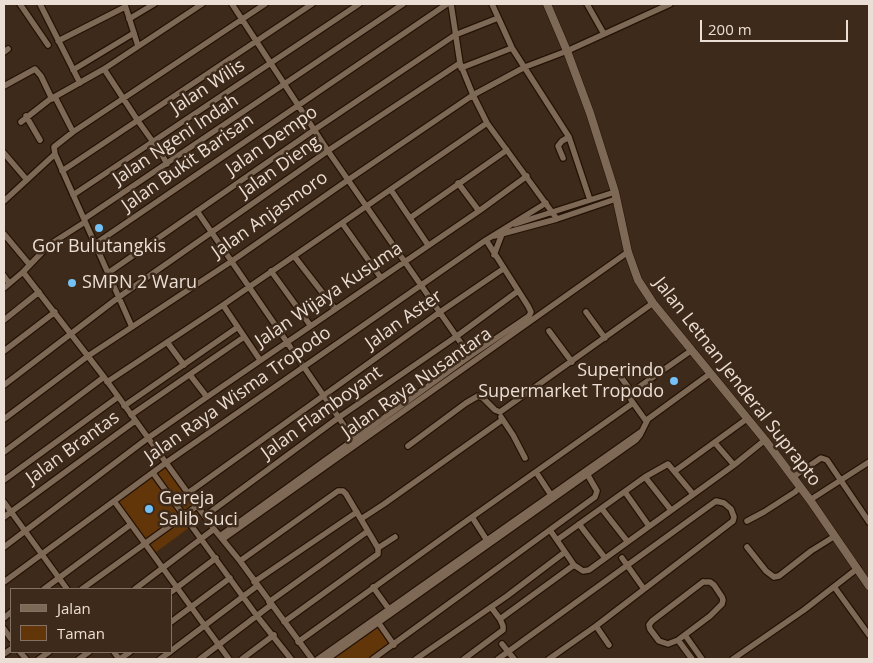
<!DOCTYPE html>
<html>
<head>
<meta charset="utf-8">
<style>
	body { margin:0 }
	#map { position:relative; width:873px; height:663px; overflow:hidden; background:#3d2a1a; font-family:"Open Sans",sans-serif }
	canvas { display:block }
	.frame { position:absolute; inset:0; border:5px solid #ebded4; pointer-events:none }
	.legend { position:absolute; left:10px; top:588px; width:162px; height:65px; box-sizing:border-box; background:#3d2a1a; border:1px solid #837264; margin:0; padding:6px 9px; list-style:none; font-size:15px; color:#ebded4 }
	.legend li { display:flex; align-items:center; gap:10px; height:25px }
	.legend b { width:25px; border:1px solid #837264 }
	.scale { position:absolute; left:700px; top:20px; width:148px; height:22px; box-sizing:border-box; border:2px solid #ebded4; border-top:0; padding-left:6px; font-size:15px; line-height:18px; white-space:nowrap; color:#ebded4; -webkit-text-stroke:4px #3d2a1a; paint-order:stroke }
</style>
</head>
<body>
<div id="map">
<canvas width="873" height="663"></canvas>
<div class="frame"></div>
<ul class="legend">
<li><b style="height:6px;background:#7e6856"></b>Jalan</li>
<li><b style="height:14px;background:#623609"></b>Taman</li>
</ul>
<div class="scale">200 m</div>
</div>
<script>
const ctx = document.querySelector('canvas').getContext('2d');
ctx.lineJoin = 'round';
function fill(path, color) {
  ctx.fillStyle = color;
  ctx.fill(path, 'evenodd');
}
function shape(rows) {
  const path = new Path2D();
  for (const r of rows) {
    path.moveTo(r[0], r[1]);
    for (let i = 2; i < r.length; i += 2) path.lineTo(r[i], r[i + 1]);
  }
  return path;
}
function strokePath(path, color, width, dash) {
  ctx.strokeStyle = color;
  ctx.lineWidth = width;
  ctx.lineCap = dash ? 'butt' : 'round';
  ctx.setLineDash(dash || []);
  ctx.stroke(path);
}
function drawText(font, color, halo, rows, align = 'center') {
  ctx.font = font + ' "Open Sans",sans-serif';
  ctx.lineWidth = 5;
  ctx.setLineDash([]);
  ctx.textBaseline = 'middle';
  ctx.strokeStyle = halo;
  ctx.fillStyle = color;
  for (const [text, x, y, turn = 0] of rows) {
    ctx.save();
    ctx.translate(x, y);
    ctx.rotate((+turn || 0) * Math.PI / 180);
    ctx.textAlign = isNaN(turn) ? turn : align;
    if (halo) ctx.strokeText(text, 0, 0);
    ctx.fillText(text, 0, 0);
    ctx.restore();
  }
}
const green = shape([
	[167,462,205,516,152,555,114,501],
	[378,622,394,645,373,659,327,659]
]);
const minor = shape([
	[20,4,48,45],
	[40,4,80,83],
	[232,4,328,151,470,356],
	[451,4,460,63,473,95,487,123,557,219],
	[492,4,512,48,569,137,590,200],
	[587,4,604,34],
	[125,5,138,46],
	[129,19,154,4],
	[58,41,125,7],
	[4,52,8,49],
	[461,68,512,48],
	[104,69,138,121,161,153,167,164],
	[73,70,134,33],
	[4,86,35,69,41,76,52,99],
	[55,97,73,132],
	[26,116,40,140],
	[21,122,49,100,104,69,202,4],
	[4,153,27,180],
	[563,158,558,146,562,141,569,137],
	[62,171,312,4],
	[458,183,479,211],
	[391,190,428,245],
	[73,195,359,4],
	[4,201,55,154],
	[197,211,354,440],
	[410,218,507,150],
	[84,219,403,4],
	[342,223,381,278],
	[515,224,615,192],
	[4,234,29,264],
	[494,236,557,219,616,199],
	[95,244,447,4],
	[494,255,502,234],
	[294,256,335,309],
	[271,271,310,325],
	[23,272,104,377,214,529,240,561,312,659],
	[108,273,314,130,455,35,498,18],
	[4,276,9,283],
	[4,288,23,272,49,245,85,222],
	[223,305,487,123],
	[586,312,605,338],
	[4,320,39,292],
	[132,327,55,154,54,147,73,132,265,4],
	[549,331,572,362],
	[167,342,184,365],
	[4,351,55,312],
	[190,375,207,397],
	[620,376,631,391],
	[107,382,223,305,260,360],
	[4,385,119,297,332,148,460,63],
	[124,406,238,327],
	[500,412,653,303],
	[131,415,244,337],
	[501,417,513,435,525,458],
	[4,419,88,356,232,261,348,180,473,95,525,67,567,51,670,4],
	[646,421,631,400,629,394,692,350],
	[715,443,734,465],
	[408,446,466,403,478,396,483,398,495,410,500,412],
	[4,452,104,377],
	[675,471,748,418],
	[536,472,551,495],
	[153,473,257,616,291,659],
	[645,477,671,510],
	[793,477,821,458,827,460,869,522],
	[4,480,118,397],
	[625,492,649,526],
	[188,493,440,312,503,269],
	[810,500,869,462],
	[114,501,229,659],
	[4,502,67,589],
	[602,509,627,541],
	[205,516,338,418,457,336,518,291],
	[4,517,135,421],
	[472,517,633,403],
	[361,519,384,504,502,420],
	[747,521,764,512,795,492,800,487],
	[579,524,605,558],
	[550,530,574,565,583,571,589,570,734,465,765,440],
	[220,536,470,356,529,316,531,312,528,306,486,240],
	[223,539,628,252],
	[557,540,645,477,668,464,693,494],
	[4,547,148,438,207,397,479,211,527,176],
	[747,547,766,571,774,577,779,576,811,551,835,536],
	[378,548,395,537],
	[622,558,644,589],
	[240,561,338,491,343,491,346,494,378,548,378,554,284,622],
	[4,582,167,462,486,240,546,203],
	[254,582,357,512],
	[703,582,710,582,714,585,722,597,723,600,722,604,710,616,678,640,668,644,659,641,650,629,649,625,652,621,703,582],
	[373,587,391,612],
	[835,588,869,635],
	[44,589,130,525],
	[82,589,197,506],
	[135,589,214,529],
	[171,592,216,558],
	[269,602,368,531],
	[4,618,11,612],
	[500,619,574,565],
	[171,622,230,578],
	[378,622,394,645],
	[596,626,609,645],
	[4,629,11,639],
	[685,635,702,659],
	[678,640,692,659],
	[298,642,472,517,488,542],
	[502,644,514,659],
	[171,651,257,586],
	[20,652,26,659],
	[114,652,119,659],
	[4,654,11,649],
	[39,659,49,652],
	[79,659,89,652],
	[120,659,130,652],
	[160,659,170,652],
	[200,659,271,605],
	[242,659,274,635],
	[318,659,642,431],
	[327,659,636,440,640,435,648,419,711,373],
	[373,659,595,497,597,491,586,472],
	[416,659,507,596,565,552],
	[464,659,503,630,503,626,500,619,491,607],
	[498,659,716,501,724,503,731,509,734,517,733,521,596,626,549,659],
	[733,659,804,610,858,568]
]);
const secondary = shape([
	[547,4,567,51,590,113,615,192,628,252,638,280,653,303,765,440,810,500,869,586]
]);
const markers = [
	[99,228,5,"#73c1f6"],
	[72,283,5,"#73c1f6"],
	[674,381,5,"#73c1f6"],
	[149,509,5,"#73c1f6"]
];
const streetNames = [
	["Jalan Wilis",208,87,-33],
	["Jalan Ngeni Indah",176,140,-34],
	["Jalan Dempo",272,141,-35],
	["Jalan Bukit Barisan",188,163,-35],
	["Jalan Dieng",280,167,-35],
	["Jalan Anjasmoro",270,215,-35],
	["Jalan Wijaya Kusuma",329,295,-34],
	["Jalan Aster",404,320,-35],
	["Jalan Letnan Jenderal Suprapto",737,382,52],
	["Jalan Raya Nusantara",417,383,-35],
	["Jalan Raya Wisma Tropodo",238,395,-35],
	["Jalan Flamboyant",322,413,-36],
	["Jalan Brantas",73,448,-36]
];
const poiNames = [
	["Gor Bulutangkis",99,247,"center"],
	["SMPN 2 Waru",82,283],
	["Superindo",664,371,"right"],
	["Supermarket Tropodo",664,392,"right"],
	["Gereja",159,499],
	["Salib Suci",159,520]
];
fill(green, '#623609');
strokePath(minor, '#241204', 8);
strokePath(secondary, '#241204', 9);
strokePath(minor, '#7e6856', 5.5);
strokePath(secondary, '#7e6856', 8);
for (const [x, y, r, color] of markers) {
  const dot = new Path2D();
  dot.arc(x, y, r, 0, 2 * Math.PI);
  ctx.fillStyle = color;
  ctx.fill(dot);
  strokePath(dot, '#3d2a1a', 2);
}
drawText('18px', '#ebded4', '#3d2a1a', streetNames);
drawText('18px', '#ebded4', '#3d2a1a', poiNames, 'left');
</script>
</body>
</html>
